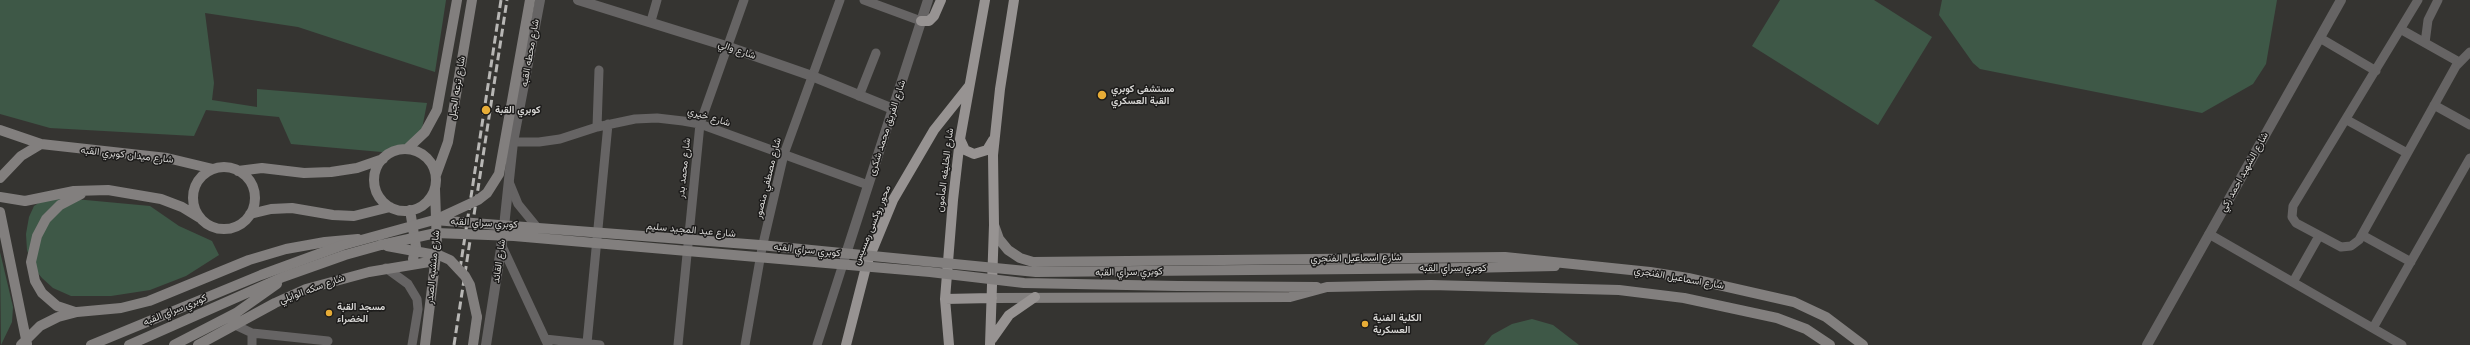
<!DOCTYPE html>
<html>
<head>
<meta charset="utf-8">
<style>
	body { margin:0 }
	canvas { display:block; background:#353431 }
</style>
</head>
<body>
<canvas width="2470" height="345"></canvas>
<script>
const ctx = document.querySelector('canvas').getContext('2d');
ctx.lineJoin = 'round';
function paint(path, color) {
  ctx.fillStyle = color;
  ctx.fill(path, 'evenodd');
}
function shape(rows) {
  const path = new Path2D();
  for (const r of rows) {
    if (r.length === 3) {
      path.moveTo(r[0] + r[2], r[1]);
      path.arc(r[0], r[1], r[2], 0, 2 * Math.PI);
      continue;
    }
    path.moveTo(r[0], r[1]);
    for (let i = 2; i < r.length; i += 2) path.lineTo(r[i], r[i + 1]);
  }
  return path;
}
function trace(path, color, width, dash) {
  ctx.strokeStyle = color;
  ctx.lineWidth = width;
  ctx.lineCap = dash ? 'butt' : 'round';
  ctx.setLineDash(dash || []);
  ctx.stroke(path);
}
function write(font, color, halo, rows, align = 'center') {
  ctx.font = font + ' Quicksand,Vazirmatn,sans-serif';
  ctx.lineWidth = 3;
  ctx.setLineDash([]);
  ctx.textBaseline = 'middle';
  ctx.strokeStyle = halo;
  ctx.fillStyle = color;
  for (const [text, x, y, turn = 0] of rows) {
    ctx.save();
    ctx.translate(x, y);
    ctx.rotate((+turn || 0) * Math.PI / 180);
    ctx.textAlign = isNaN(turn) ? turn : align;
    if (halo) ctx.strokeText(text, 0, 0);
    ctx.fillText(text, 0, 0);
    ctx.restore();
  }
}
paint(shape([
	[0,0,446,0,435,72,298,27,205,13,214,83,212,100,257,107,257,89,427,103,420,139,393,153,291,144,279,117,206,110,194,136,50,128,0,114],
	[1780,0,1874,0,1932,37,1878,125,1752,46],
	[1942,0,2277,0,2266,64,2253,84,2202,113,1980,69,1973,63,1939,15],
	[53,197,150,206,179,226,212,241,219,255,186,276,150,290,111,296,71,296,53,288,42,278,32,266,27,250,26,234,29,217,34,206,43,200],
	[0,252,13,307,12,322,1,345],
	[1532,319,1553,325,1579,345,1484,345,1492,335,1512,324]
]), '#3e5847');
trace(shape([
	[864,0,921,21],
	[2418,0,2293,206,2292,217,2296,223,2341,247,2351,246,2359,240,2456,66,2470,52],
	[651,21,657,0],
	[2402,30,2459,62],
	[2320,38,2376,71],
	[2425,43,2428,20,2438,0],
	[859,96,876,53],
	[2434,105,2470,125],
	[2347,120,2407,153],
	[597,127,599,70],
	[513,142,539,142,560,139,597,127,635,119,657,118,683,121,700,124,868,185],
	[509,182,518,204,536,226],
	[2209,234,2402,345],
	[2362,235,2411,262],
	[501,244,548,345],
	[386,268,408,284,417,299,418,309,412,345],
	[2293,282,2319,236],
	[235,325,252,333,328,341],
	[2373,328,2470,158],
	[252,333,252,345],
	[545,339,600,345],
	[587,343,608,124],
	[678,345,700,124,744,0],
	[745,345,762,248,784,154,840,0],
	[817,345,845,258]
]), '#666464', 9);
trace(shape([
	[578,0,726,46,812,76,893,109],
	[845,257,928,0],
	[486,345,503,236,513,142,540,0],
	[2147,345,2341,0]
]), '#666464', 10);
trace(shape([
	[0,130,41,144,167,158,213,169],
	[407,149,425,132,437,110,457,0],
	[405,180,31],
	[224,198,31],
	[238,171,262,168,304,173,331,172,357,168,383,159],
	[436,175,448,142,472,0],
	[0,178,21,156,41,144],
	[0,197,25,201,74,191,108,190,161,199,182,207,200,218],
	[410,210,416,247,413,259],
	[0,212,27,344],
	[250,214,271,209,292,208,333,215,354,216,390,207],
	[994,225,999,239,1008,250,1020,258,1033,262,1505,257,1650,272,1688,278,1794,302,1826,317,1863,345],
	[1466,268,1555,266],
	[1178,286,1317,287],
	[992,298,1290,297,1327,287,1431,285,1619,290,1684,298,1777,318,1806,329,1830,345],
	[75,312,57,306,42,293,35,281,31,262,37,236,46,219,60,205,81,194],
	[21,345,40,326,58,317,77,312,121,308,149,301,249,260,286,249,325,242,358,239],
	[129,345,283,277,345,255,381,245],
	[174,345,236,313,277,284],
	[198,345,275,303,306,289,369,272,435,261],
	[425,345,437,247,435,189],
	[473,345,477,317]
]), '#827f7e', 10);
trace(shape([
	[921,21,929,21,934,16,941,0],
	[960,139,965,150,974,154,987,150,993,140],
	[945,299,992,298],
	[992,339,1009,315,1035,297],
	[846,345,867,263,893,200,934,130,969,86],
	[949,345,945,299,953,200,960,139,985,0],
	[990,345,994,225,993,155,1000,89,1014,0]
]), '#979392', 10);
trace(shape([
	[460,269,501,0],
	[454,345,507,0]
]), '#b8b7b5', 3, [8, 4]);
trace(shape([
	[437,219,478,200,487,193,499,174,530,0],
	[381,245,436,233,514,236,930,272,1024,283,1178,286],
	[387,246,441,256,450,260,465,276,470,285,477,317],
	[91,345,261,275,343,245,434,220,760,245,1036,272,1466,268]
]), '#827f7e', 10);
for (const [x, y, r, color] of [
	[1102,95,5,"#e7ac36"],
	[486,110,5,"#e7ac36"],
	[329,313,4,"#e7ac36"],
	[1365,324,4,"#e7ac36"]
]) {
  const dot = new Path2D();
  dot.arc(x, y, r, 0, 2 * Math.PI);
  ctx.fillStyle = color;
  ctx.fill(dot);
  trace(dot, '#1c1b1a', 1.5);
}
write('10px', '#d7d6d4', '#1c1b1a', [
	["شارع والي",737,50,19],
	["شارع محطه القبه",530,53,-80],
	["شارع ترعه الجبل",457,88,-81],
	["شارع خيري",709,117,17],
	["شارع الفريق محمد شكرى",887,128,-72],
	["شارع ميدان كوبري القبه",127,155,6],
	["شارع محمد بدر",684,168,-84],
	["شارع الخليفه المأمون",945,170,-83],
	["شارع الشهيد احمد زكي",2244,172,-61],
	["شارع مصطفي منصور",768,178,-76],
	["كوبري سراي القبه",484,223,3],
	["محور روكسى رمسيس",872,225,-68],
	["شارع عبد المجيد سليم",691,230,5],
	["كوبري سراي القبه",807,250,6],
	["شارع اسماعيل الفنجري",1356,258,-1],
	["شارع القائد",499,261,-82],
	["شارع منشيه الصدر",433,267,-85],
	["كوبري سراي القبه",1453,268],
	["كوبري سراي القبه",1129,272,-1],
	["شارع اسماعيل الفنجري",1679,278,10],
	["شارع سكه الوايلي",312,289,-20],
	["كوبري سراي القبه",175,310,-22]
]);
write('bold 10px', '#d7d6d4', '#1c1b1a', [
	["مستشفى كوبري",1111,89],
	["القبة العسكري",1111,101],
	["كوبري القبة",495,110],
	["مسجد القبة",337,307],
	["الخضراء",337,319],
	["الكلية الفنية",1373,318],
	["العسكرية",1373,330]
], 'left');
</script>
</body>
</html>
